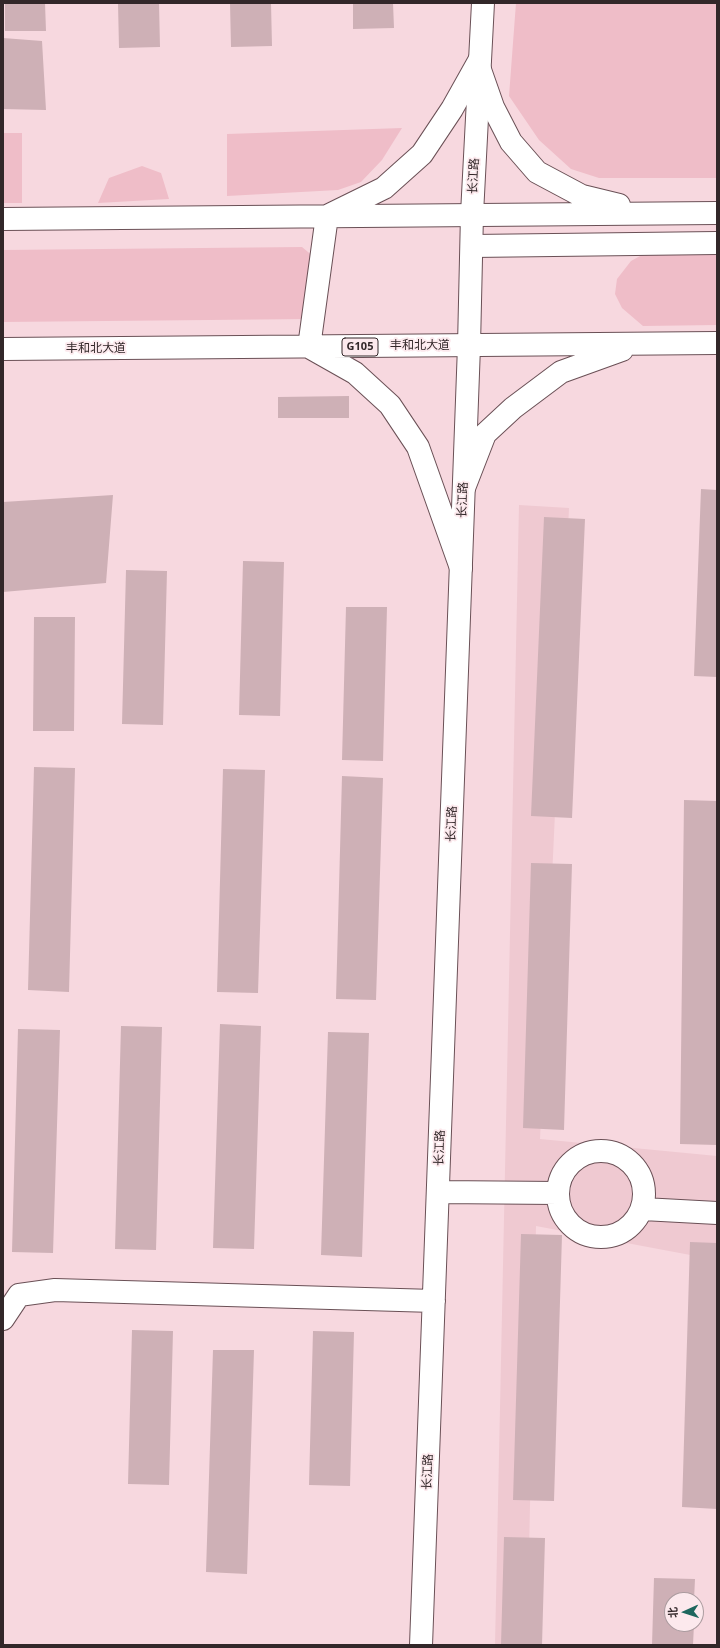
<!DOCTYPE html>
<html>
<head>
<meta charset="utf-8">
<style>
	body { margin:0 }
	#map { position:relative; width:720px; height:1648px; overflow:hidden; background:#f7d8df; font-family:"Open Sans","Noto Sans SC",sans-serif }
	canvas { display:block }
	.frame { position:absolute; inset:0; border:4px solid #322729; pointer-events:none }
	.north { position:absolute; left:664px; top:1592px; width:40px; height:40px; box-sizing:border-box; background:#fce9ed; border:1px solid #ab9b9f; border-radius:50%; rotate:267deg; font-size:11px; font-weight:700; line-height:16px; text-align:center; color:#322729 }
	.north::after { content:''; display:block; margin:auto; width:14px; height:18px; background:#1e675e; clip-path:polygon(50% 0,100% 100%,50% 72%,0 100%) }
</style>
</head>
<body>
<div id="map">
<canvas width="720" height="1648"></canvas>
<div class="frame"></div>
<div class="north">北</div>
</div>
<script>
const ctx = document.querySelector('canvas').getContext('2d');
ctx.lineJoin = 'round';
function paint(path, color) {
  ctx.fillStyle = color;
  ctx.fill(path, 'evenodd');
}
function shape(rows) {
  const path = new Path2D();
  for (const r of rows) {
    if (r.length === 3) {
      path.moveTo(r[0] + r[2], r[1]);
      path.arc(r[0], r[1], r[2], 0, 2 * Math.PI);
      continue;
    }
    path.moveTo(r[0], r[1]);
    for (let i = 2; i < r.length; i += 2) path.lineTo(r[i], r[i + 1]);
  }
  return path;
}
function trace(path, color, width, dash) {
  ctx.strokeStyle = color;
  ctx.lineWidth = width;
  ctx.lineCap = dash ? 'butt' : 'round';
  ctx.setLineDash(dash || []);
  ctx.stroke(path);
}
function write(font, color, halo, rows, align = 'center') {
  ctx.font = font + ' "Open Sans","Noto Sans SC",sans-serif';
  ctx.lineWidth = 3.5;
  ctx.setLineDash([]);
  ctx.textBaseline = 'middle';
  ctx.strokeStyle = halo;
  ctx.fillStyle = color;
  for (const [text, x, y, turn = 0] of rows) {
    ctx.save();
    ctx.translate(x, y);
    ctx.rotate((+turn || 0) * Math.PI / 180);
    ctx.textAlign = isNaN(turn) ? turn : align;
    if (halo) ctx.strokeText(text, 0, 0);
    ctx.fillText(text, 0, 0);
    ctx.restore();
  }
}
paint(shape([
	[519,505,569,508,540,1139,717,1156,717,1260,536,1226,527,1645,495,1645]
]), '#efc9d1');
paint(shape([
	[516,3,717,3,717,178,599,178,571,169,539,140,509,96],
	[402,128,382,160,361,182,338,190,227,196,227,134],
	[3,133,22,133,22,203,3,203],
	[142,166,161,173,169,199,98,203,109,178],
	[302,247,314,257,311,319,3,322,3,250],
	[651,250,717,253,717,325,643,326,622,308,615,294,617,279,631,261]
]), '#efbdc8');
paint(shape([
	[5,3,45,3,46,31,5,31],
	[118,3,159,3,160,47,119,48],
	[230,3,271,3,272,46,231,47],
	[353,3,393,3,394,28,353,29],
	[3,38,42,41,46,110,3,109],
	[349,396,349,418,278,418,278,397],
	[701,489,717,490,717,677,694,676],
	[113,495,106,583,3,592,3,502],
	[544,517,585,519,572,818,531,816],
	[243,561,284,562,280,716,239,715],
	[126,570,167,571,163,725,122,724],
	[346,607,387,607,383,761,342,760],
	[34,617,75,617,74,731,33,731],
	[34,767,75,768,69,992,28,990],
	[223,769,265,770,258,993,217,992],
	[342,776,383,778,376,1000,336,999],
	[684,800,717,801,717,1145,680,1144],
	[531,863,572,864,564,1130,523,1128],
	[220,1024,261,1026,254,1249,213,1248],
	[121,1026,162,1027,156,1250,115,1249],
	[18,1029,60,1030,53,1253,12,1252],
	[328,1032,369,1033,362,1257,321,1255],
	[521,1234,562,1235,554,1501,513,1500],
	[690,1242,717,1243,717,1509,682,1507],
	[132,1330,173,1331,169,1485,128,1484],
	[313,1331,354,1332,350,1486,309,1485],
	[213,1350,254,1350,247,1574,206,1572],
	[504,1537,545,1538,542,1645,501,1645],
	[654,1578,695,1579,694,1600,672,1600,672,1624,694,1624,693,1645,652,1645]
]), '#ceb0b6');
const minor = shape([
	[601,1194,43],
	[438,1192,558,1193],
	[643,1209,717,1213],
	[3,1319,19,1295,55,1290,434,1301],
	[421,1645,469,346,472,214,483,3]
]);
const highway = shape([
	[479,67,493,107,511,142,537,172,582,196,619,205],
	[3,219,717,213],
	[472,246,717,243],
	[3,349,717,343],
	[464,488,485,434,513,408,561,372,622,350],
	[461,568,418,447,390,405,355,373,309,347,327,216,384,188,422,154,452,109,480,59]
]);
trace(minor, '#6a5056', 24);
trace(highway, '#6a5056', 24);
trace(minor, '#fff', 22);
trace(highway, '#fff', 22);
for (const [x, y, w] of [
	[360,347,36]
]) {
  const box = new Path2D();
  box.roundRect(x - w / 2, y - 9, w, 18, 3);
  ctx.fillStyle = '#fce9ed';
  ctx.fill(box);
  trace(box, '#322729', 1);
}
write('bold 11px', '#322729', null, [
	["G105",360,347]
]);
write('12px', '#322729', '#fce9ed', [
	["长江路",474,176,-87],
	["丰和北大道",420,346],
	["丰和北大道",96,349],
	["长江路",463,500,-88],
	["长江路",452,824,-88],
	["长江路",440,1148,-88],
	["长江路",428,1472,-88]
]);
</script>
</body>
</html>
